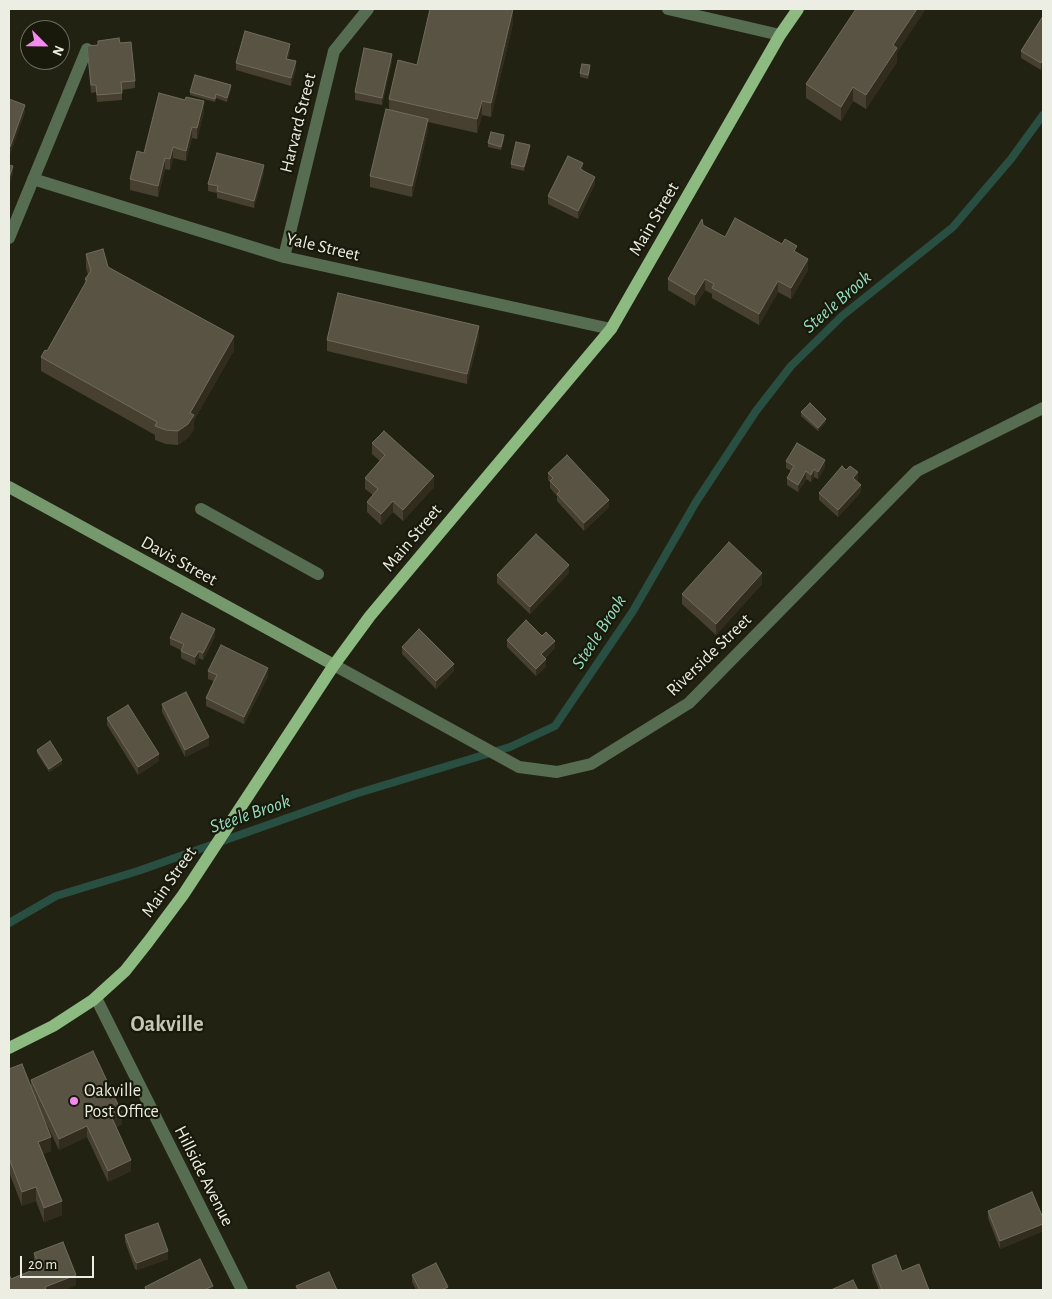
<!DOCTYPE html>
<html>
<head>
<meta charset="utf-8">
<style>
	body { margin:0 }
	#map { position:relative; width:1052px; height:1299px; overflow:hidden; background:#222213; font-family:"Alegreya Sans",sans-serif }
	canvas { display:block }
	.frame { position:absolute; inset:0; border:10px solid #ecede3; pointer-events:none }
	.north { position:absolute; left:20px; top:20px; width:50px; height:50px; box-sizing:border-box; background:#18190a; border:1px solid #6d6e61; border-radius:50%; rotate:113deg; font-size:14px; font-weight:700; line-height:20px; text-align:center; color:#ecede3 }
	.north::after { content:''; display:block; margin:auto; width:18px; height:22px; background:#f489f0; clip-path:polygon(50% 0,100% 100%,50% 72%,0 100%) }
	.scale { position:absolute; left:20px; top:1256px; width:74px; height:22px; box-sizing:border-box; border:2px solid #ecede3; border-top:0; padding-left:6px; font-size:15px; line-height:18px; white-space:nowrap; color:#ecede3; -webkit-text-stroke:4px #18190a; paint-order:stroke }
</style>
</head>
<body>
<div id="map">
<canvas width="1052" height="1299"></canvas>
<div class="frame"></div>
<div class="north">N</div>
<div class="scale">20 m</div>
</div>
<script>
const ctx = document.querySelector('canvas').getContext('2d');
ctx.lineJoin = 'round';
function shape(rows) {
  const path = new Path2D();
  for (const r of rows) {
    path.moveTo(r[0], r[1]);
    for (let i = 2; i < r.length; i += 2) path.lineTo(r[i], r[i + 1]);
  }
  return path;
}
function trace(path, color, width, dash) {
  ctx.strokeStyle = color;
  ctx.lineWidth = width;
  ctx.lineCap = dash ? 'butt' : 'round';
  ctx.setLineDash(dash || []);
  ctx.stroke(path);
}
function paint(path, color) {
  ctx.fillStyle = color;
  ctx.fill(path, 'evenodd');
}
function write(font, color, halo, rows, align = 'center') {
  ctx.font = font + ' "Alegreya Sans",sans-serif';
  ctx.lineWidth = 4.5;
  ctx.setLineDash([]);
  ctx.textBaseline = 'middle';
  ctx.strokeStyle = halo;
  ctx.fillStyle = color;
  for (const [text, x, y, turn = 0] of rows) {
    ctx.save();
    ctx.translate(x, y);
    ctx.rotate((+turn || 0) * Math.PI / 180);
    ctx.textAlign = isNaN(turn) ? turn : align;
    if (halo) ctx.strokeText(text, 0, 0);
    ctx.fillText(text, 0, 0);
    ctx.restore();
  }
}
trace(shape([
	[9,923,56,896,138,871,355,794,510,747,555,726,633,611,696,502,756,411,791,366,842,316,953,227,1011,159,1043,115]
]), '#284f41', 8);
trace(shape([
	[201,509,318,574]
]), '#576d52', 12);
trace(shape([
	[668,9,780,35],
	[33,179,284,257,611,329],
	[9,238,87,49],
	[284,257,334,51,368,9],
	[334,665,519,767,557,772,591,764,689,703,917,471,1043,408],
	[96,998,242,1290]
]), '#576d52', 12);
trace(shape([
	[9,487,334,665]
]), '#75996c', 12);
trace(shape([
	[9,1048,53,1026,93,1000,125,971,148,942,183,895,334,665,370,616,611,329,780,35,798,9]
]), '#8cba81', 12);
paint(shape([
	[1043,16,1041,70,1021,58,1021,51],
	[513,23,491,117,482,115,477,133,428,122,428,130,412,197,370,187,370,176,389,110,389,99,417,65],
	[120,43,135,81,135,88,122,90,122,100,97,102,96,92,91,93,87,46],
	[290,51,288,59,296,69,291,86,236,70,236,63],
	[897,53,897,62,866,109,853,101,841,121,806,98,806,84],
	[392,61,382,105,355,100,355,92],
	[590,69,588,79,580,77,580,73],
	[231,89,227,102,216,98,215,102,190,95,190,92],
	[9,99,25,112,10,154,9,154],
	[204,112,197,139,192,138,186,161,173,158,170,170,165,169,158,197,130,190,130,179,144,153],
	[504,139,501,150,488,147,488,143],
	[530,149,524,171,511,168,511,164],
	[583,171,595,184,578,219,548,204,548,196],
	[264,172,254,208,217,198,217,193,208,191,208,184],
	[703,225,725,237,782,244,797,253,808,270,791,299,778,292,759,325,712,298,712,294,705,290,695,306,668,290,668,279],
	[86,254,108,267,234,350,194,420,194,429,188,438,178,445,166,444,155,440,155,435,41,371,41,357,47,351,85,284,85,279,88,275,86,268],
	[479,337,467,384,327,351,327,340],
	[801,412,826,422,818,431,801,416],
	[372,443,434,487,403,521,393,512,381,525,367,512,367,502,373,495,365,489,365,478,380,461,372,454],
	[786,461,825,467,818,479,814,477,811,482,806,479,798,492,787,485,787,478,791,471,786,468],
	[548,473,609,507,584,531,557,501,557,496,550,488,550,482,548,480],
	[858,480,857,481,861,492,838,517,819,500,819,493],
	[569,573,530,614,497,583,497,575],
	[762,584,716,635,682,604,682,594],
	[215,636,203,660,199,658,195,665,181,658,181,650,170,645,170,638],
	[507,640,555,648,545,658,546,666,536,676,507,647],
	[402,647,454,671,436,689,402,654],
	[208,671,268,676,244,724,206,706,206,698,214,681,208,679],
	[162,704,209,745,185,757,162,712],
	[107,718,159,761,138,775,107,725],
	[37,750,62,764,49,772,37,753],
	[9,1069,31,1088,31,1080,122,1124,116,1127,131,1171,108,1182,87,1137,59,1150,39,1108,51,1151,43,1154,62,1215,44,1222,36,1201,22,1206,9,1172],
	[988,1211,1043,1218,1043,1231,1000,1249,988,1218],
	[125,1235,168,1259,137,1270,135,1269,125,1242],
	[34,1253,76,1285,64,1290,9,1290,11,1279,36,1268,34,1264],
	[872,1265,902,1271,929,1290,879,1290,872,1272],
	[412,1275,448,1290,416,1290,412,1282]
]), '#474031');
paint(shape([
	[513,9,513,23,491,117,491,103],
	[917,9,926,9,897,53,897,62,866,109,866,95,893,45],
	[290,44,290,51,286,66,286,59],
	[392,54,392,61,382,105,382,98],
	[1043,59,1043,66,1041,70,1041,63],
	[296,61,296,69,291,86,291,78],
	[231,85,231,89,227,102,227,98],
	[853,87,853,101,841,121,841,107],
	[204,101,204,112,197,139,197,128],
	[482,101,482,115,477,133,477,119],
	[25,105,25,112,10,154,10,147],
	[428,119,428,130,412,197,412,186],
	[192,127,192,138,186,161,186,151],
	[530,145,530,149,524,171,524,167],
	[173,147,173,158,170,170,170,159],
	[165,158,165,169,158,197,158,186],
	[583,163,583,171,580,169],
	[264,165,264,172,254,208,254,201],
	[13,166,13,174,9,186,9,178],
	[595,177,595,184,578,219,578,211],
	[808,259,808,270,791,299,791,288],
	[705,279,705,290,695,306,695,295],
	[778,281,778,292,759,325,759,314],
	[479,326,479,337,467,384,467,374],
	[234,336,234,350,194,420,194,429,188,438,178,445,178,431,190,413],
	[826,419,826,422,818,431,818,428],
	[825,460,825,467,818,479,818,472],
	[814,469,814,477,811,482,811,475],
	[806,471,806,479,798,492,798,485],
	[858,472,858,480,853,485,853,478],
	[434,476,434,487,403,521,403,510],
	[861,485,861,492,838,517,838,510],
	[609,500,609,507,584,531,584,523],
	[393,501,393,512,381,525,381,514],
	[569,565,569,573,530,614,530,607],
	[762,573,762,584,716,635,716,624],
	[215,629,215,636,203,660,203,653],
	[555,641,555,648,541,661,541,654],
	[199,651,199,658,195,665,195,657],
	[546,659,546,666,536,676,536,669],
	[454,664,454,671,436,689,436,681],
	[268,668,268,676,244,724,244,717],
	[209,737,209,745,185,757,185,750],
	[159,754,159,761,138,775,138,767],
	[62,760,62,764,49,772,49,769],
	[122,1113,122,1124,112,1129,112,1118],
	[87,1126,87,1137,59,1150,59,1139],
	[51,1137,51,1151,38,1156,38,1142],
	[131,1160,131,1171,108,1182,108,1171],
	[36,1187,36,1201,22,1206,22,1192],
	[62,1201,62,1215,44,1222,44,1208],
	[1043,1224,1043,1231,1000,1249,1000,1241],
	[168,1251,168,1259,137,1270,137,1263],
	[76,1275,76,1285,64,1290,45,1290,45,1287],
	[213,1286,213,1290,204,1290],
	[448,1287,448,1290,441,1290]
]), '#312c1d');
const building = shape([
	[430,9,513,9,491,103,482,101,477,119,389,99,398,60,417,65,430,9],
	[856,9,917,9,893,45,897,48,866,95,853,87,841,107,806,84,856,9],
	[1043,16,1043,59,1041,63,1021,51,1043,16],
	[245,31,290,44,286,59,296,61,291,78,236,63,245,31],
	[119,38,120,43,131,42,135,81,121,82,122,93,97,95,96,85,91,85,87,46,98,45,98,41,119,38],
	[364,48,392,54,382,98,355,92,364,48],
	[582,64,590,65,588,75,580,73,582,64],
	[195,75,231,85,227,98,216,94,215,99,190,92,195,75],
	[159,93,185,100,186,97,204,101,197,128,192,127,186,151,173,147,170,159,165,158,158,186,130,179,137,151,144,153,159,93],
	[9,99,25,105,10,147,9,146,9,99],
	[386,109,428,119,412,186,370,176,386,109],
	[491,132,504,135,501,147,488,143,491,132],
	[516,142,530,145,524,167,511,164,516,142],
	[217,153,264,165,254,201,217,191,218,186,208,184,217,153],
	[568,156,583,163,580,169,595,177,578,211,548,196,568,156],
	[9,165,13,166,9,178,9,165],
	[735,218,782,244,785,239,797,246,794,251,808,259,791,288,778,281,759,314,712,288,714,284,705,279,695,295,668,279,702,219,703,225,725,237,735,218],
	[103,249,108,267,234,336,190,413,194,415,188,424,178,431,166,430,155,426,157,422,41,357,45,350,47,351,87,280,85,279,91,271,86,254,103,249],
	[338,293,479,326,467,374,327,340,338,293],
	[810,403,826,419,818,428,801,412,810,403],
	[384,431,434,476,403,510,393,501,381,514,367,502,378,489,365,478,385,455,372,443,384,431],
	[797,443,825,460,818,472,814,469,811,475,806,471,798,485,787,478,794,466,786,461,797,443],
	[567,455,609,500,584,523,557,494,560,491,550,481,553,478,548,473,567,455],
	[842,466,846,470,850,466,858,472,853,478,861,485,838,510,819,493,842,466],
	[536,534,569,565,530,607,497,575,536,534],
	[729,542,762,573,716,624,682,594,729,542],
	[182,613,215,629,203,653,199,651,195,657,181,651,184,644,170,638,182,613],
	[526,620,542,636,546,632,555,641,541,654,546,659,536,669,507,640,526,620],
	[419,629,454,664,436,681,402,647,419,629],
	[221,645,268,668,244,717,206,698,217,675,208,671,221,645],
	[186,692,209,737,185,750,162,704,186,692],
	[128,705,159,754,138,767,107,718,128,705],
	[50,741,62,760,49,769,37,750,50,741],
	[93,1051,122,1113,112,1118,131,1160,108,1171,87,1126,59,1139,31,1080,93,1051],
	[22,1064,51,1137,38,1142,62,1201,44,1208,36,1187,22,1192,9,1158,9,1069,22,1064],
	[1032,1192,1043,1218,1043,1224,1000,1241,988,1211,1032,1192],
	[158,1223,168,1251,137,1263,135,1261,125,1235,158,1223],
	[63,1242,76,1275,45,1287,46,1290,9,1290,9,1274,11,1279,40,1267,34,1253,63,1242],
	[896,1255,902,1271,919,1264,929,1290,882,1290,872,1265,896,1255],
	[200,1259,213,1286,204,1290,146,1290,145,1287,200,1259],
	[436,1263,448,1287,441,1290,420,1290,412,1275,436,1263],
	[329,1272,337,1290,298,1290,296,1286,329,1272],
	[853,1280,858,1290,831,1290,853,1280]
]);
paint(building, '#595344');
trace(building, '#706b5d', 1);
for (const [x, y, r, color] of [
	[74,1101,5,"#f489f0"]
]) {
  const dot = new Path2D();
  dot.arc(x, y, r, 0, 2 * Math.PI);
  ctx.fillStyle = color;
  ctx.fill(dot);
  trace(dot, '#18190a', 2);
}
write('18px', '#ecede3', '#18190a', [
	["Harvard Street",298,123,-76],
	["Main Street",654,219,-60],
	["Yale Street",323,247,13],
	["Main Street",412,538,-50],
	["Davis Street",179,561,29],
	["Riverside Street",709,655,-44],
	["Main Street",169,882,-55],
	["Hillside Avenue",204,1176,63]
]);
write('18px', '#ecede3', '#18190a', [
	["Oakville",84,1091],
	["Post Office",84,1112]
], 'left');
write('italic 19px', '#95ddc1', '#18190a', [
	["Steele Brook",837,302,-41],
	["Steele Brook",599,632,-57],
	["Steele Brook",250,814,-19]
]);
write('bold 22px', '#c6c7b3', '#18190a', [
	["Oakville",167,1024]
]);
</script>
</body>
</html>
